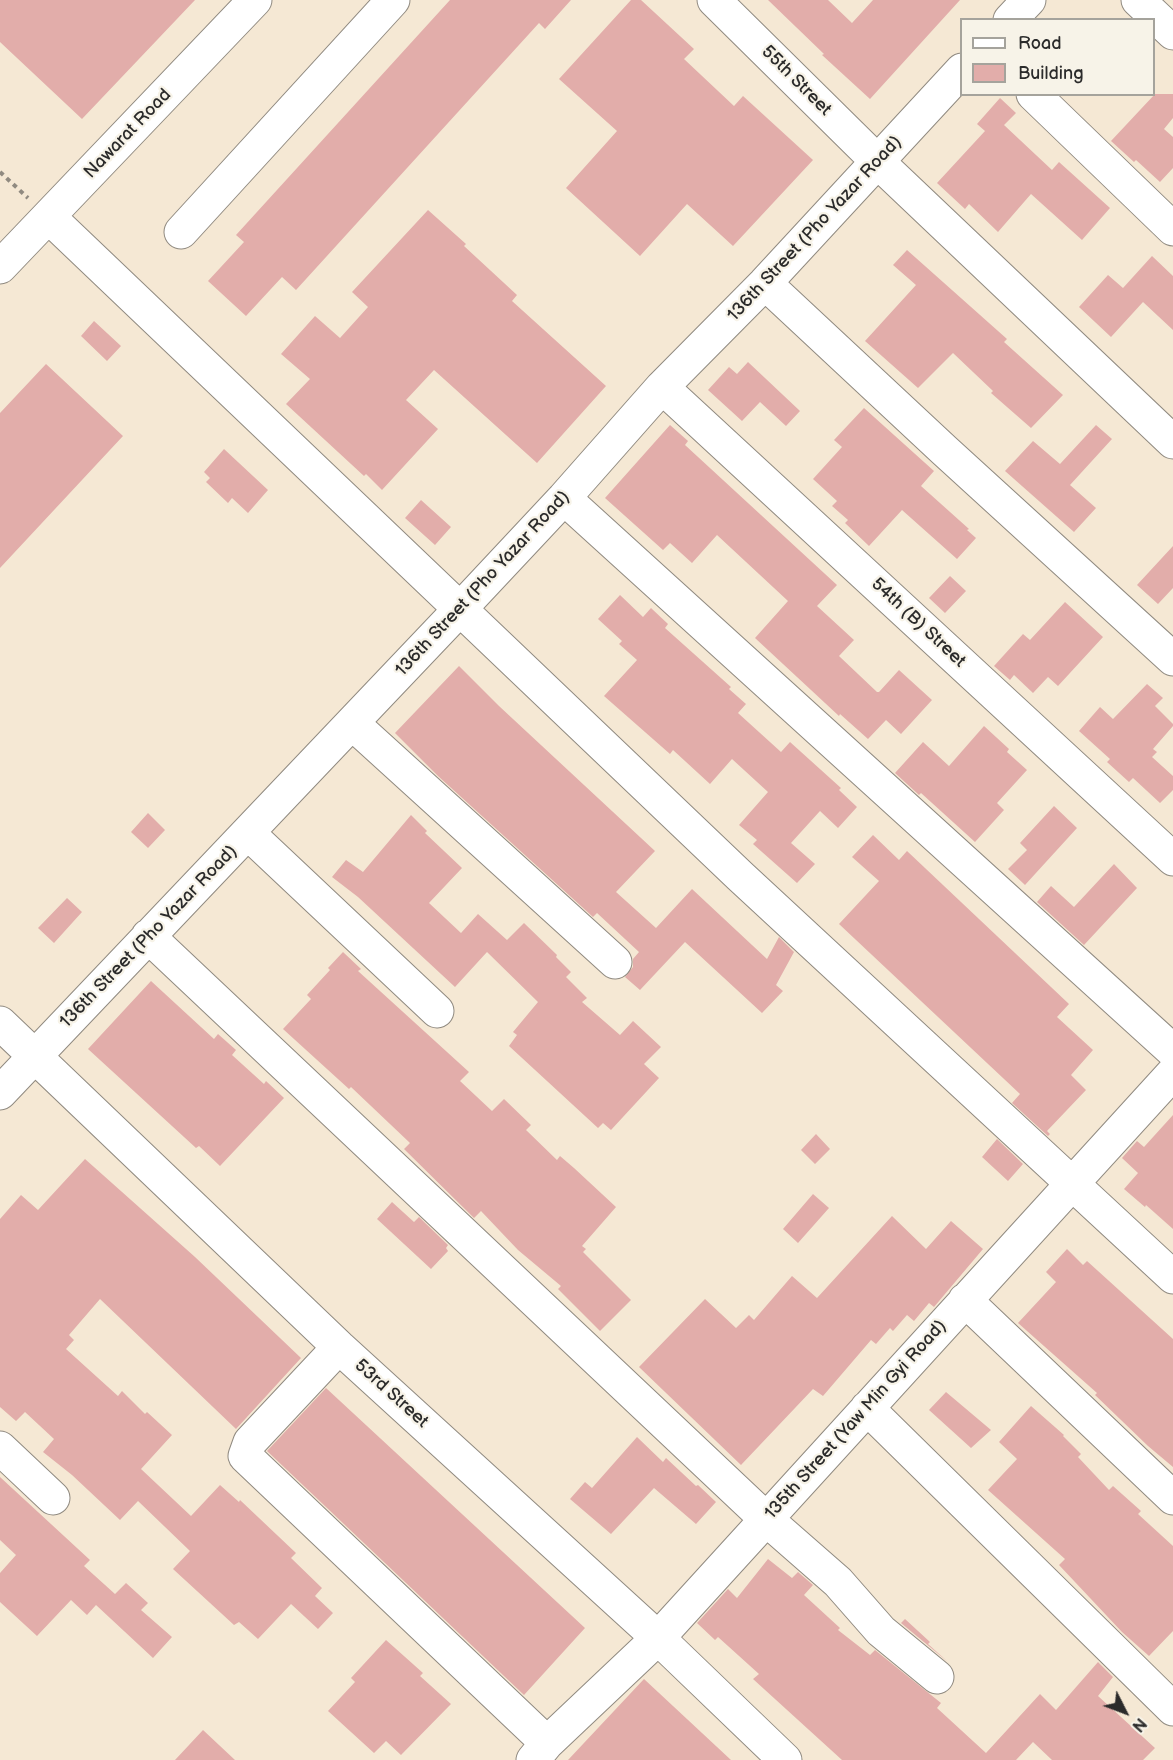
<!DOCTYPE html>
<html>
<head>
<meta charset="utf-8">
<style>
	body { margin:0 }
	#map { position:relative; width:1173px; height:1760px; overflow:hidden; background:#f5e8d4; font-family:"Balsamiq Sans",sans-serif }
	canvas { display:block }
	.legend { position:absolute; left:960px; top:18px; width:195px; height:78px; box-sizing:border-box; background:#f7f3e8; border:2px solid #a5a39c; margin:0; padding:8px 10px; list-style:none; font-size:18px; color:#2b2b2b }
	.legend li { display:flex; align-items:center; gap:12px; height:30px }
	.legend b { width:30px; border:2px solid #a5a39c }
	.north { position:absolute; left:1095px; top:1682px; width:60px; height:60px; -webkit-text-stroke:4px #f7f3e8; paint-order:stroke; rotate:132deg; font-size:16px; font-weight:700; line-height:24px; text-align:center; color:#2b2b2b }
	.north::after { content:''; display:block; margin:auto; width:21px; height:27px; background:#2b2b2b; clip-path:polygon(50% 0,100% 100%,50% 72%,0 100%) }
</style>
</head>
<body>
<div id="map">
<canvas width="1173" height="1760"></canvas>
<ul class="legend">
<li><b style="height:8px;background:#fff"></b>Road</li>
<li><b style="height:16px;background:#e2adaa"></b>Building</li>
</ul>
<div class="north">N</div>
</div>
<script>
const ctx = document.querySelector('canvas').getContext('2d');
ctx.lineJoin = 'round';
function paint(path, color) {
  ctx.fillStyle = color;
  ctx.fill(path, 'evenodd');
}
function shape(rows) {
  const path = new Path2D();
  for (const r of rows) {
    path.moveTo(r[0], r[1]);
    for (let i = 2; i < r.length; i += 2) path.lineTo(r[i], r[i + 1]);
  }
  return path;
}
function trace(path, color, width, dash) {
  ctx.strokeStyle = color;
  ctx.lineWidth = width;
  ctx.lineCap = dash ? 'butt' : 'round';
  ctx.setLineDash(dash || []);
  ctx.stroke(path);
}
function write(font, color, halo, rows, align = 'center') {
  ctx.font = font + ' "Balsamiq Sans",sans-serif';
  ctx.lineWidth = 4.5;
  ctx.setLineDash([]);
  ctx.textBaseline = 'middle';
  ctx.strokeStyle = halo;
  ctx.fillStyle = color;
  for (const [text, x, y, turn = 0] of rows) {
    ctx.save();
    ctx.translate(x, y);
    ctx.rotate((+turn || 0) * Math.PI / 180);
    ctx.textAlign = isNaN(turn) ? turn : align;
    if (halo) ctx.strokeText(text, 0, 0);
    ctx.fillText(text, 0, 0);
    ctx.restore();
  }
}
paint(shape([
	[0,0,195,0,82,119,0,42],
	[450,0,571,0,545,29,539,23,296,290,282,277,246,316,208,281,244,242,236,235],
	[631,0,641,0,694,49,684,59,734,106,743,96,813,160,733,246,687,204,640,256,566,188,617,131,559,79],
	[768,0,828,0,852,23,873,0,960,0,870,99,822,55,824,54],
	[1155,94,1173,94,1173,118,1164,129,1173,137,1173,168,1160,182,1136,160,1134,162,1111,141],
	[1000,98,1016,113,1004,125,1052,170,1059,162,1110,208,1082,240,1031,194,998,232,969,204,965,209,937,183,985,131,977,124],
	[428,210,466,244,464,246,517,295,512,301,606,386,537,463,434,370,406,400,438,429,382,490,366,474,364,476,286,404,310,379,281,354,315,316,340,338,368,307,352,292],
	[907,250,1007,339,1004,342,1063,395,1031,428,991,393,993,391,953,353,918,388,865,341,916,285,893,265],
	[1152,256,1173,276,1173,330,1143,302,1111,337,1079,307,1108,275,1123,288],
	[94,321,121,346,107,361,81,336],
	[748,362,800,411,786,426,760,402,742,421,708,390,729,367,737,374],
	[46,364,123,436,0,568,0,413],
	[864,408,934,471,921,486,969,529,967,530,976,538,957,559,902,510,869,546,845,523,848,520,832,506,837,501,813,479,842,447,834,440],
	[670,425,688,441,685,445,837,585,817,606,854,640,839,656,877,692,879,692,899,670,932,700,901,734,886,720,868,739,840,714,839,716,755,638,788,601,717,535,692,563,670,543,663,550,605,498],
	[1096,425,1112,439,1070,485,1096,508,1074,532,1005,471,1033,441,1060,464],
	[224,449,268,490,248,513,232,498,228,503,206,482,210,478,204,472],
	[421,500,451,527,435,545,405,518],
	[1173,546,1173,588,1158,604,1137,585],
	[950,576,966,591,945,613,929,598],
	[620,595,643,617,651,608,668,624,665,628,731,687,729,689,746,704,738,713,781,752,790,742,841,788,839,790,857,807,838,828,820,811,791,843,815,864,797,883,753,844,757,840,739,825,768,792,732,759,710,784,673,750,670,754,604,696,637,660,619,644,622,641,598,619],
	[1065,602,1103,637,1058,686,1048,677,1033,693,1014,675,1010,680,994,666,1023,634,1030,640],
	[459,666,499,706,655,851,616,892,656,928,692,889,767,959,779,937,794,952,776,985,783,991,762,1013,685,942,640,990,625,977,633,967,633,959,639,952,597,913,593,917,438,776,395,733],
	[1147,684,1163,698,1155,706,1173,724,1173,726,1153,749,1157,752,1152,757,1173,776,1173,790,1160,803,1133,778,1129,782,1107,762,1110,759,1079,731,1100,707,1113,719],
	[984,726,1009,749,1007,752,1027,770,997,803,1004,810,975,842,921,793,919,795,895,773,923,742,949,766],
	[1054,806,1077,828,1025,885,1008,869,1027,850,1020,843],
	[148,813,165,830,148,848,131,832],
	[411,815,427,831,425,833,462,868,429,903,461,933,478,914,507,940,524,923,557,955,556,957,571,972,566,977,587,998,582,1002,620,1035,633,1021,661,1047,644,1064,659,1078,611,1130,603,1123,598,1128,509,1046,517,1035,513,1032,538,1002,487,952,455,987,358,897,332,877,346,860,363,872],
	[873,835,899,860,907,851,1069,1004,1057,1017,1093,1050,1071,1075,1086,1090,1047,1131,1050,1134,1048,1136,1012,1103,1020,1094,839,924,879,881,852,857],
	[1114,864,1137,888,1084,945,1037,902,1051,886,1074,907],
	[67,898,82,912,54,943,38,928],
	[343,952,361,969,358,971,469,1072,460,1081,492,1111,504,1099,531,1125,526,1130,557,1160,560,1156,574,1168,616,1207,582,1246,586,1249,583,1252,631,1300,600,1331,558,1289,561,1286,518,1250,481,1211,474,1218,404,1149,410,1143,351,1087,349,1089,283,1029,311,999,307,995,330,970,328,968],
	[151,981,214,1039,218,1034,236,1050,232,1055,264,1084,266,1081,284,1098,220,1166,199,1146,196,1148,88,1049],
	[1173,1115,1173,1229,1146,1205,1145,1207,1124,1189,1138,1173,1122,1158,1137,1141,1144,1147],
	[816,1134,830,1149,815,1164,801,1150],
	[997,1139,1023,1164,1008,1181,982,1157],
	[85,1159,195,1257,301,1358,236,1429,100,1299,69,1335,74,1340,66,1349,118,1396,122,1391,145,1414,147,1412,172,1435,141,1469,191,1516,220,1485,239,1502,240,1500,296,1553,291,1558,322,1588,315,1596,333,1613,318,1629,291,1604,258,1639,239,1622,234,1625,173,1569,190,1551,138,1501,120,1520,72,1475,43,1452,54,1439,25,1412,16,1421,0,1407,0,1219,21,1195,38,1210],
	[813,1194,829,1208,798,1243,783,1229],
	[392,1202,414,1222,419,1217,448,1245,446,1248,448,1251,431,1269,377,1219],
	[892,1216,926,1249,951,1221,983,1249,934,1307,929,1303,914,1321,907,1315,893,1331,890,1328,876,1344,871,1340,823,1396,813,1389,741,1465,639,1367,705,1299,736,1328,749,1315,754,1320,792,1276,817,1298],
	[1067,1249,1083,1265,1087,1261,1173,1339,1173,1467,1148,1446,1095,1395,1097,1393,1018,1323,1056,1282,1046,1272],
	[326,1388,585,1628,524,1695,267,1451],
	[946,1392,991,1430,971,1448,929,1410],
	[1031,1406,1064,1435,1063,1436,1081,1454,1078,1457,1109,1490,1113,1486,1141,1511,1138,1514,1173,1546,1173,1631,1149,1656,1122,1632,1059,1565,1065,1559,988,1490,1017,1459,999,1442],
	[637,1437,663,1462,666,1458,696,1486,698,1485,716,1502,696,1524,654,1488,611,1534,570,1499,585,1482,592,1488],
	[0,1477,90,1560,84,1566,115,1594,126,1583,148,1603,141,1610,172,1637,153,1658,96,1605,87,1615,71,1600,37,1636,0,1602,0,1573,16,1555,0,1540],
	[768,1559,792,1578,798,1572,813,1585,804,1595,840,1628,838,1630,870,1655,875,1650,941,1703,937,1708,986,1753,1040,1694,1056,1710,1098,1662,1113,1677,1098,1696,1155,1748,1143,1760,1052,1760,1033,1742,1016,1760,842,1760,753,1679,759,1674,718,1637,715,1640,697,1623,728,1589,737,1598],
	[905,1619,930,1642,928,1644,948,1662,901,1623],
	[386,1640,423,1673,420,1676,451,1704,401,1755,386,1741,374,1753,328,1711,355,1682,351,1678],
	[644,1679,731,1760,568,1760],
	[203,1730,235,1760,175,1760]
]), '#e2adaa');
const minor = shape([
	[714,0,878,162,1173,442],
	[1138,0,1173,33],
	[1010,20,1029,0],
	[1033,94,1173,229],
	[49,217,740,876,1173,1277],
	[181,232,393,0],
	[0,267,255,0],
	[765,283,944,450,1173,659],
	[662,387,1173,859],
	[564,498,1173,1051],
	[352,723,615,962],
	[248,833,437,1011],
	[148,936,766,1519,838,1582,881,1631,937,1677],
	[0,1023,339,1347,658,1638,785,1760],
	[0,1093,461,608,564,498,662,387,765,283,962,70],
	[965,1300,1173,1498],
	[339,1347,250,1442,245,1456,547,1743],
	[867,1408,1173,1709],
	[0,1448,53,1498],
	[533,1760,547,1743,658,1638,1173,1073]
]);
trace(minor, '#908a80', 35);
trace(shape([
	[0,172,28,198]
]), '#908a80', 4, [4.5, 4.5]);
trace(minor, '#fff', 33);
write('18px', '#2b2b2b', '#f7f3e8', [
	["55th Street",796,81,45],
	["Nawarat Road",128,134,-46],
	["136th Street (Pho Yazar Road)",815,229,-47],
	["136th Street (Pho Yazar Road)",483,584,-47],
	["54th (B) Street",918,623,43],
	["136th Street (Pho Yazar Road)",149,937,-46],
	["53rd Street",391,1394,42],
	["135th Street (Yaw Min Gyi Road)",856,1420,-48]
]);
</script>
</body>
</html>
